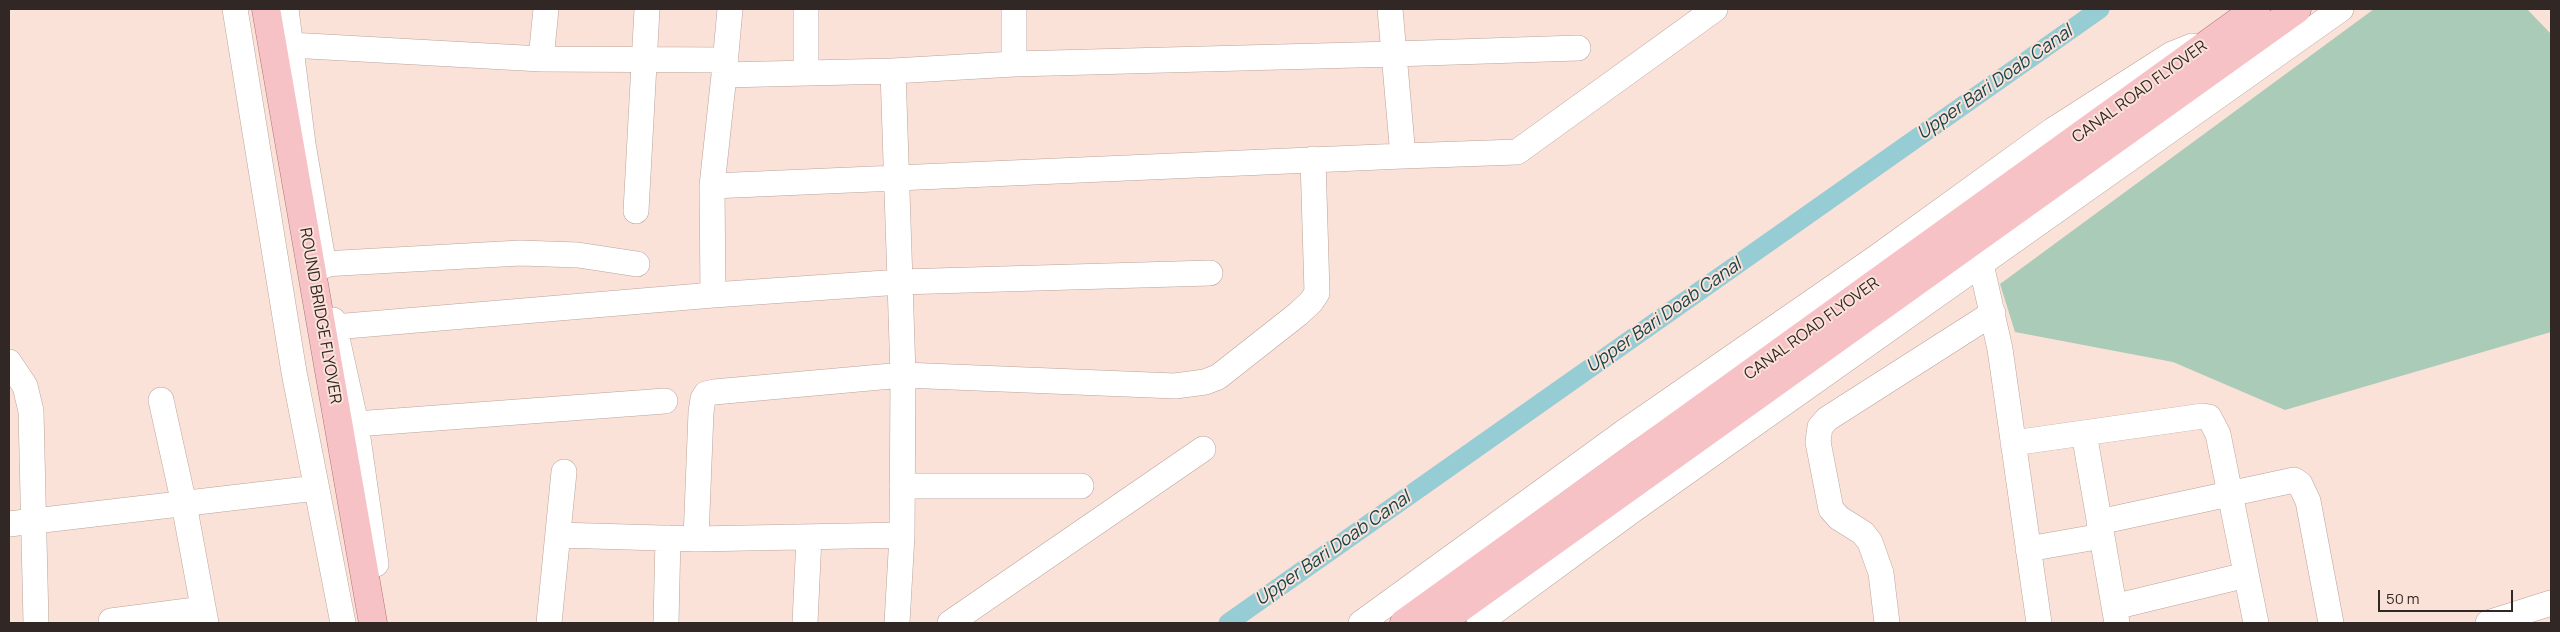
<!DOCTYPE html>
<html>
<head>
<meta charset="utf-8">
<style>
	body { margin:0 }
	#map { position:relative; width:2560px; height:632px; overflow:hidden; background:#fbe2d8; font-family:Manrope,sans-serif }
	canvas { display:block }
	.frame { position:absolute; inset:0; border:10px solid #312724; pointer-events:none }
	.scale { position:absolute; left:2378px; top:590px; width:135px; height:22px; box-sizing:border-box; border:2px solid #312724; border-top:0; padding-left:6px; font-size:15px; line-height:18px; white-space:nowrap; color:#312724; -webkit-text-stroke:4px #fbe2d8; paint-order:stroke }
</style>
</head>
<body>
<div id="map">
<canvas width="2560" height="632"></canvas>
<div class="frame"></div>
<div class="scale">50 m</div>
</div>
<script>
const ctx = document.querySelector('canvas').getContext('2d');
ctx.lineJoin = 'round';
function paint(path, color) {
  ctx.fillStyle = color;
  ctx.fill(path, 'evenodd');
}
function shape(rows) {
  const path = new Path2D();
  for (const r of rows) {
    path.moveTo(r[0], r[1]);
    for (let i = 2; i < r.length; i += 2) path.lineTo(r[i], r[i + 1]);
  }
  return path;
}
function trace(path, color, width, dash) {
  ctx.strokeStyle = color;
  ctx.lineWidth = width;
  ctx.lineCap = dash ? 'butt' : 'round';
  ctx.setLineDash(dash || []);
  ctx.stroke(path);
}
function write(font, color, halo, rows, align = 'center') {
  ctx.font = font + ' Manrope,sans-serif';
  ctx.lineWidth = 4;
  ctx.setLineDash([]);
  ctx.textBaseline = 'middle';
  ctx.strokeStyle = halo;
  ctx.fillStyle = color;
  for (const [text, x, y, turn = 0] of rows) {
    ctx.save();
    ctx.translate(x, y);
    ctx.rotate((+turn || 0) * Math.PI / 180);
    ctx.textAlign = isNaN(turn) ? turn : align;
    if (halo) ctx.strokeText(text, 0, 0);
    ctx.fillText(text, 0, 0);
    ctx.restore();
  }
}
paint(shape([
	[2374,9,2527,9,2551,34,2551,332,2285,410,2173,362,2015,332,2000,284]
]), '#aacbb8');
trace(shape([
	[1228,623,2100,9]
]), '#96ccd4', 19);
const minor = shape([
	[235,9,294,372,343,623],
	[286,9,303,144,324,266],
	[806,9,806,73],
	[1014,9,1014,64],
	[1390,9,1394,54,1578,48],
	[290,45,541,59,726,60],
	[541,59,546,9],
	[1403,156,1517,152,1715,9],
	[712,186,724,75],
	[636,211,647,9],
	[323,264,520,253,578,255,637,264],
	[1981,264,2000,349,2039,623],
	[713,295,712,186,1403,156,1394,54,1014,64,893,71],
	[333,320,356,424,376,564],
	[334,327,713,295,900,282,893,71,724,75,730,9],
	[9,362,25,386,31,411,36,623],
	[161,400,184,504,206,623],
	[356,424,665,401],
	[2084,433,2117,623],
	[2013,443,2203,416,2209,417,2218,434,2256,623],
	[902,486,1081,486],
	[2099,522,2294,480,2300,484,2308,501,2331,623],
	[9,524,316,488],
	[558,535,696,539,902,535,903,375,900,282,1210,273],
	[696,539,701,412,703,399,706,394,714,392,903,375,1175,386,1205,382,1218,377,1298,314,1311,302,1317,293,1313,159],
	[2028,549,2102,536],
	[2114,607,2246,575],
	[112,623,111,621,203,609],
	[549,623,564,472],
	[666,623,668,538],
	[805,623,809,537],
	[897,623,902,535],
	[950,623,1203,449],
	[1361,623,1624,432,1877,257,2053,130,2172,54,2192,46],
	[1479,623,1633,510,2341,9],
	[1887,623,1881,573,1870,542,1863,533,1839,518,1831,509,1818,442,1820,427,1827,419,1993,313],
	[2488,623,2551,603]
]);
const major = shape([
	[266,9,373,623],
	[1404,623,2256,9],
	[1439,623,2297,9]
]);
trace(minor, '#baa39a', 26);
trace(major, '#ad7175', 29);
trace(minor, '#fff', 25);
trace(major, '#f6c2c6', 28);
write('16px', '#312724', '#fbe2d8', [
	["CANAL ROAD FLYOVER",2140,92,-36],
	["ROUND BRIDGE FLYOVER",320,316,80],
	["CANAL ROAD FLYOVER",1812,329,-36]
]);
write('italic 18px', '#14454c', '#fbe2d8', [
	["Upper Bari Doab Canal",1995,83,-35],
	["Upper Bari Doab Canal",1664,316,-35],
	["Upper Bari Doab Canal",1333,549,-35]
]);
</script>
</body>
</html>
